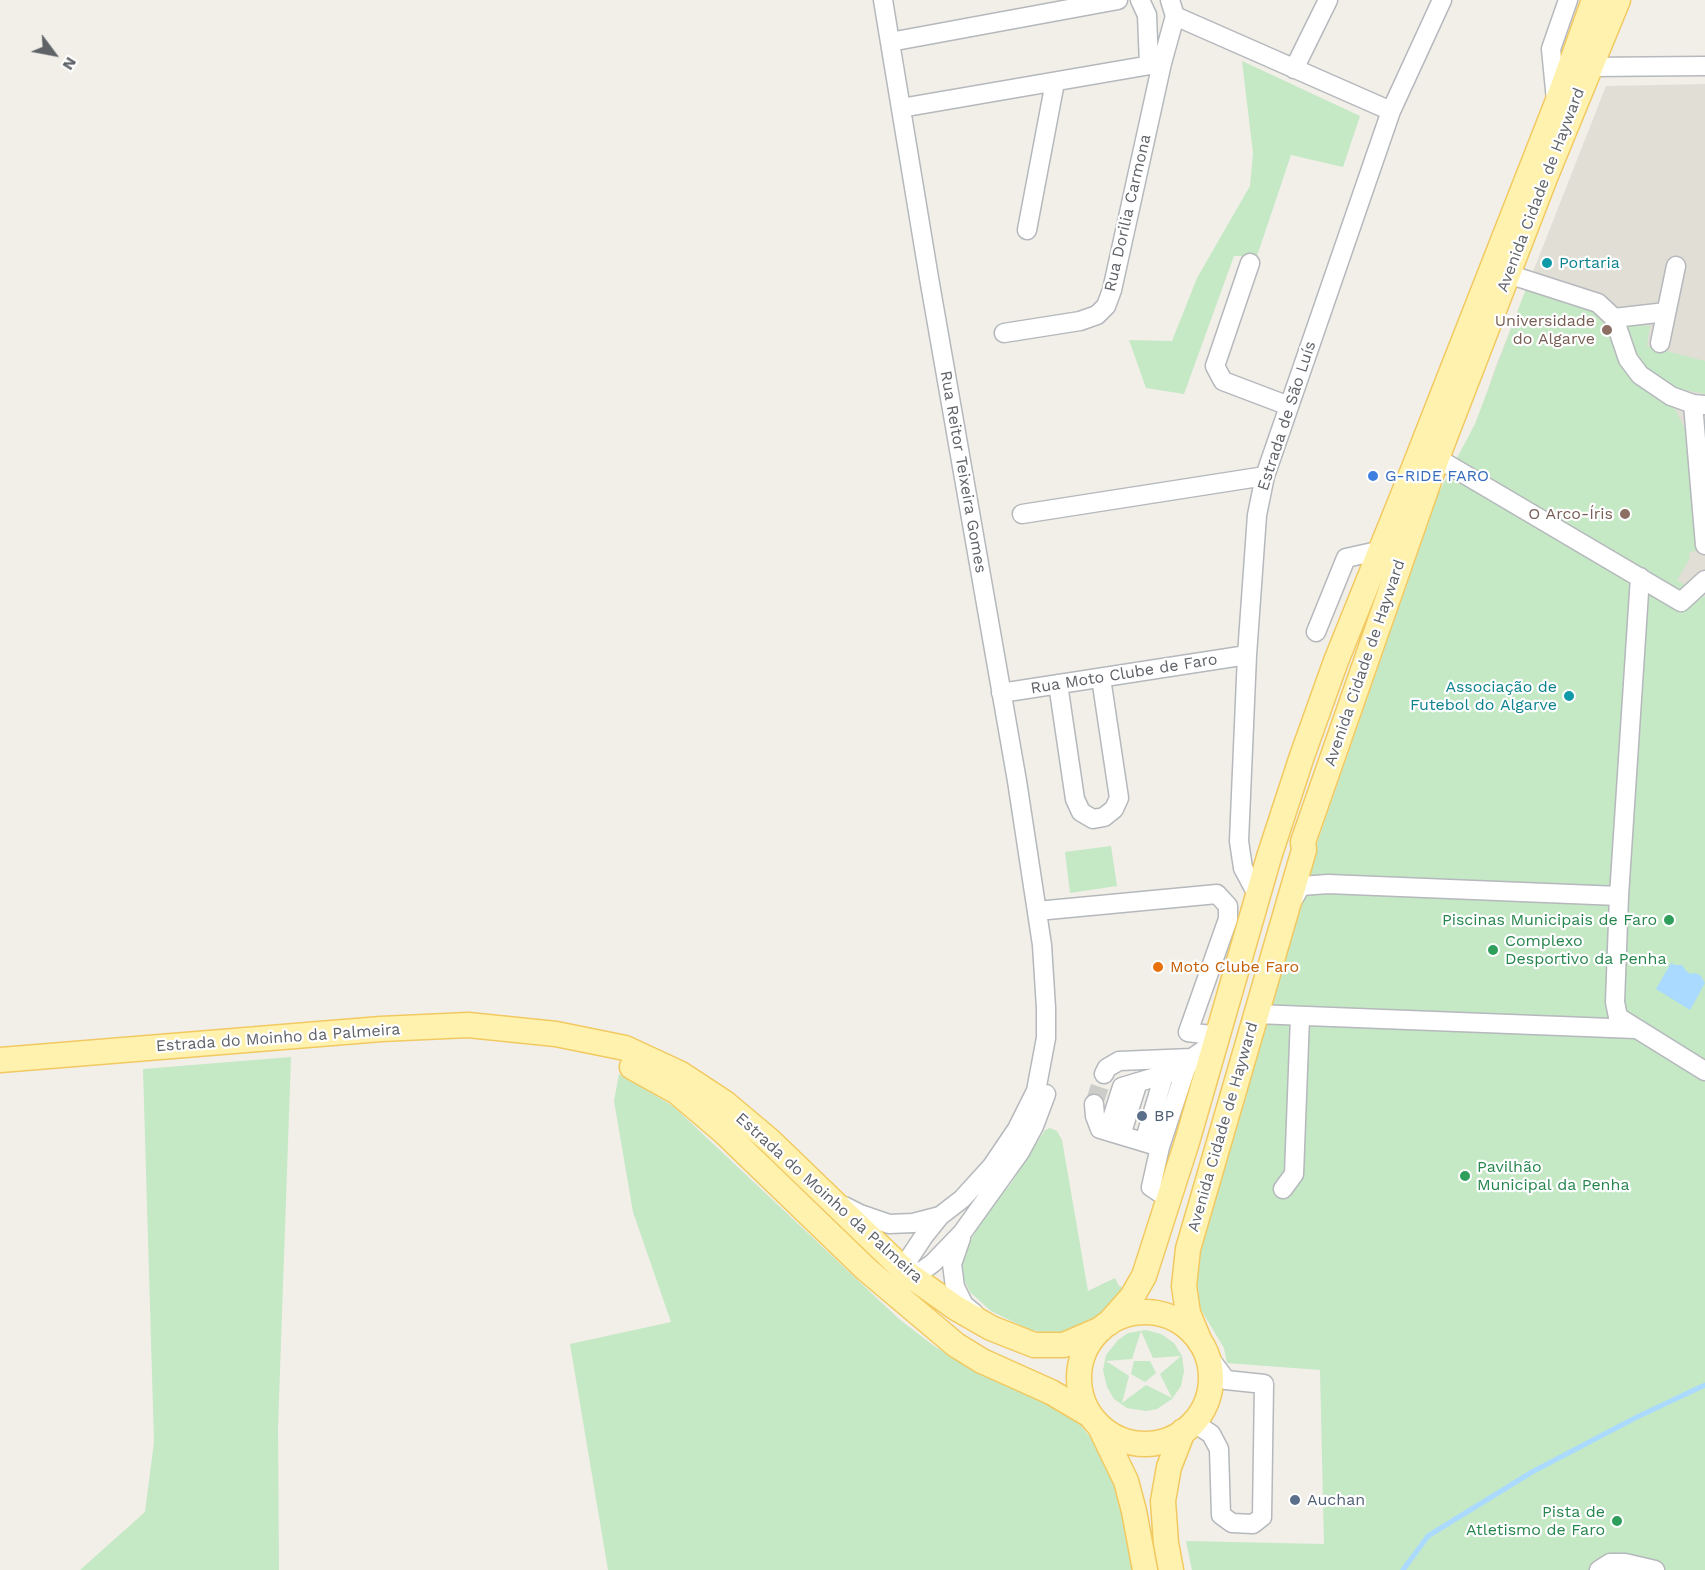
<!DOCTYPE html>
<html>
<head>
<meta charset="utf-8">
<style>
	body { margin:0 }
	#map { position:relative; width:1705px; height:1570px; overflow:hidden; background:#f1efe8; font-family:"Work Sans",sans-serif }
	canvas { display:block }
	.north { position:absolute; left:24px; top:24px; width:60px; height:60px; -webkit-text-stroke:4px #fff; paint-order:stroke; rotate:122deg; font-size:16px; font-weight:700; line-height:24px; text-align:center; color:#5f6368 }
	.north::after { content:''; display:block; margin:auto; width:21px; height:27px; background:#5f6368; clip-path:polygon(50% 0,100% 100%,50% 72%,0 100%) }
</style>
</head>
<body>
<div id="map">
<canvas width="1705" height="1570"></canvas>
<div class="north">N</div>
</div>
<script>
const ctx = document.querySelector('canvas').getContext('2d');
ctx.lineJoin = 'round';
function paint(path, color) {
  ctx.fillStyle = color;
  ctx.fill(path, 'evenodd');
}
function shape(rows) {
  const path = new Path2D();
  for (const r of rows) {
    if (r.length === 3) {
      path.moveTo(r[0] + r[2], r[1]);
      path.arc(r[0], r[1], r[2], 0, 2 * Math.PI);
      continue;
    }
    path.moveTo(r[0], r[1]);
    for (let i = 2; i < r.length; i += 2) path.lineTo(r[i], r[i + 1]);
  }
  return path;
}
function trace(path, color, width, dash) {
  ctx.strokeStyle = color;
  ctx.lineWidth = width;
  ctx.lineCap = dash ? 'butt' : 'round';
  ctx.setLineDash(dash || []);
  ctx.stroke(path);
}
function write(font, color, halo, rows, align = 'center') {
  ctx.font = font + ' "Work Sans",sans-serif';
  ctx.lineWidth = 4.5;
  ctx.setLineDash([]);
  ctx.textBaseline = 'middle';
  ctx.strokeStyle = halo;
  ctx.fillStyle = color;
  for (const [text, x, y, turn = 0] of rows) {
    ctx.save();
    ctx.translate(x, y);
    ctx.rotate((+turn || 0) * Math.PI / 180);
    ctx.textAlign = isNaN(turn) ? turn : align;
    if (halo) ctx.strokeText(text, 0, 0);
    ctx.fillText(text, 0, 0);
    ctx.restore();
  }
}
paint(shape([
	[1705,84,1705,597,1467,456,1494,371,1606,86]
]), '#e1ded6');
paint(shape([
	[1242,61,1360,116,1343,167,1291,155,1257,256,1234,256,1184,394,1146,388,1129,340,1172,341,1197,278,1250,186,1253,153],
	[1526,289,1596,310,1675,409,1683,425,1688,439,1696,551,1689,552,1690,558,1677,580,1705,597,1705,1570,1192,1570,1186,1541,1324,1544,1320,1370,1227,1363,1224,1348,1200,1308,1196,1267,1260,1037,1318,840,1439,492,1475,424],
	[1626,324,1650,326,1647,346,1705,361,1705,394,1670,387,1641,367,1625,333],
	[1111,846,1117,886,1070,893,1065,852],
	[291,1057,278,1427,279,1570,80,1570,145,1512,154,1442,143,1069],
	[619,1074,673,1106,899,1319,934,1346,971,1368,1056,1406,1081,1425,1100,1451,1113,1475,1137,1570,608,1570,570,1344,671,1322,633,1212,614,1101],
	[1050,1128,1057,1131,1062,1140,1088,1291,1115,1278,1119,1286,1126,1289,1104,1315,1069,1334,1049,1334,1028,1329,991,1311,970,1292,964,1280,963,1268,963,1260,973,1236,994,1203,1010,1185,1045,1130],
	[1146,1330,1161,1334,1174,1343,1182,1356,1184,1371,1181,1386,1172,1399,1157,1409,1146,1411,1127,1408,1114,1399,1107,1387,1103,1370,1106,1355,1118,1340,1128,1333],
	[1141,1331,1153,1358,1181,1356,1160,1374,1172,1398,1146,1385,1122,1403,1129,1376,1106,1361,1132,1359],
	[1134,1361,1150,1361,1156,1373,1145,1382,1131,1374]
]), '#c5e8c5');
paint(shape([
	[1671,963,1675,965,1682,965,1686,971,1691,974,1695,973,1700,975,1705,983,1690,1010,1656,989]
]), '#aadaff');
trace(shape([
	[1403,1570,1428,1536,1532,1472,1637,1417,1705,1385]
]), '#aadaff', 5);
trace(shape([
	[1094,1104,1104,1074]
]), '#ccccc8', 18, [18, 9]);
const minor = shape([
	[1140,0,1147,15,1149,65],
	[1170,0,1175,16,1391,111],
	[890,42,1118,0],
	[1590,67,1705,66],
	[1294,69,1328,0],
	[1556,100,1551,49,1568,0],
	[901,108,1162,63],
	[1027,230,1055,82],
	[1250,263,1215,366,1223,381,1289,406],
	[1508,274,1598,303,1614,318,1628,359,1640,375,1671,396,1693,404,1705,405],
	[1614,318,1666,312],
	[1004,333,1080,321,1097,315,1106,306,1112,290,1162,63,1175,16],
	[1660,343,1676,266],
	[1693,404,1705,545],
	[1437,458,1681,602,1705,580],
	[1022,514,1265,476],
	[1316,632,1346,558,1382,550],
	[1058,684,1075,799,1081,812,1093,819,1104,817,1114,809,1119,798,1101,678],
	[1001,693,1247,655],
	[1258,896,1243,868,1239,841,1247,655,1257,515,1265,476,1391,111,1442,0],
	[1619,896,1640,577],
	[1291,903,1301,886,1328,884,1619,896,1615,1002,1618,1017,1705,1071],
	[1037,911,1217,894,1228,906,1228,919,1188,1032,1217,1036],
	[1256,1014,1636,1029],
	[1104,1074,1107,1068,1119,1061,1192,1058],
	[1094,1104,1095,1116,1100,1129,1160,1147],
	[1108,1131,1122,1087,1186,1068],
	[1121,1135,1138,1082],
	[1144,1142,1164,1075],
	[1283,1189,1294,1174,1300,1017],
	[844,1206,860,1214,889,1224,913,1223,940,1216,962,1199,992,1166,1017,1129,1036,1091,1046,1038,1046,1008,1042,945,1017,781,929,278,883,0],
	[1165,1211,1166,1197,1151,1187,1160,1147,1186,1068,1192,1058,1214,1043],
	[961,1238,952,1264,955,1287,964,1305,974,1313],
	[901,1274,922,1271,933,1263,962,1233,1020,1152,1034,1126,1046,1094],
	[908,1282,908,1260,924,1236,940,1216],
	[1193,1422,1211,1434,1219,1449,1221,1515,1232,1523,1253,1524,1262,1517,1264,1384,1226,1380,1205,1352],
	[1599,1570,1610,1563,1625,1563,1655,1570]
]);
const major = shape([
	[0,1060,381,1029,468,1025,556,1034,625,1048,681,1074,725,1103,769,1140,908,1274,956,1308,991,1328,1034,1345,1064,1345,1101,1329],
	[632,1067,677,1092,724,1132,867,1270,956,1345,982,1361,1051,1392,1090,1415],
	[1145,1378,66],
	[1109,1323,1132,1297,1144,1276,1187,1142,1269,857,1302,756,1336,661,1413,470,1557,103,1594,0],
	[1200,1342,1188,1313,1184,1286,1188,1249,1304,850,1303,842,1437,458,1545,178,1618,0],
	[1100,1427,1126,1481,1134,1511,1145,1570],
	[1171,1570,1166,1543,1163,1501,1169,1467,1183,1431]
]);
trace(minor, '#b5b8bc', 21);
trace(major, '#f2c960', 27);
trace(minor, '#fff', 18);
trace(major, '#fff2af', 24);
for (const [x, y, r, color] of [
	[1547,263,6,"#0f9aa8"],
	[1607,330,6,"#8d6e63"],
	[1373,476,6,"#3f7fe0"],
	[1625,514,6,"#8d6e63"],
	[1569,696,6,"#0f9aa8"],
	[1669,920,6,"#2e9e5b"],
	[1493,950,6,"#2e9e5b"],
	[1158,967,6,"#e8710a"],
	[1142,1116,6,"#5c6f8a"],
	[1465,1176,6,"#2e9e5b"],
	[1295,1500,6,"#5c6f8a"],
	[1617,1521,6,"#2e9e5b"]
]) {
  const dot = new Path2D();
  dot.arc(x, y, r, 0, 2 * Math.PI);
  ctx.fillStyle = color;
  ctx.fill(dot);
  trace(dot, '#fff', 2);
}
write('16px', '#5f6368', '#fff', [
	["Avenida Cidade de Hayward",1541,190,-69],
	["Rua Dorilia Carmona",1128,213,-77],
	["Estrada de São Luís",1287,416,-72],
	["Rua Reitor Teixeira Gomes",963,472,80],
	["Avenida Cidade de Hayward",1365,663,-71],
	["Rua Moto Clube de Faro",1124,674,-9],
	["Estrada do Moinho da Palmeira",278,1038,-4],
	["Avenida Cidade de Hayward",1223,1127,-74],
	["Estrada do Moinho da Palmeira",829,1198,42]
]);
write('16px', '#0d838f', '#fff', [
	["Portaria",1559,263],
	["Associação de",1557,687,"right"],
	["Futebol do Algarve",1557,705,"right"]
], 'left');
write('16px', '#785e54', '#fff', [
	["Universidade",1595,321],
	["do Algarve",1595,339],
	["O Arco-Íris",1613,514]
], 'right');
write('16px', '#366cbe', '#fff', [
	["G-RIDE FARO",1385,476]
], 'left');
write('16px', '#27864d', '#fff', [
	["Piscinas Municipais de Faro",1657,920],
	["Complexo",1505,941,"left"],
	["Desportivo da Penha",1505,959,"left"],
	["Pavilhão",1477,1167,"left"],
	["Municipal da Penha",1477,1185,"left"],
	["Pista de",1605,1512],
	["Atletismo de Faro",1605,1530]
], 'right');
write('16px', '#c56008', '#fff', [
	["Moto Clube Faro",1170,967]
], 'left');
write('16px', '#4e5e75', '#fff', [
	["BP",1154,1116],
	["Auchan",1307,1500]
], 'left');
</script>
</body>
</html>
